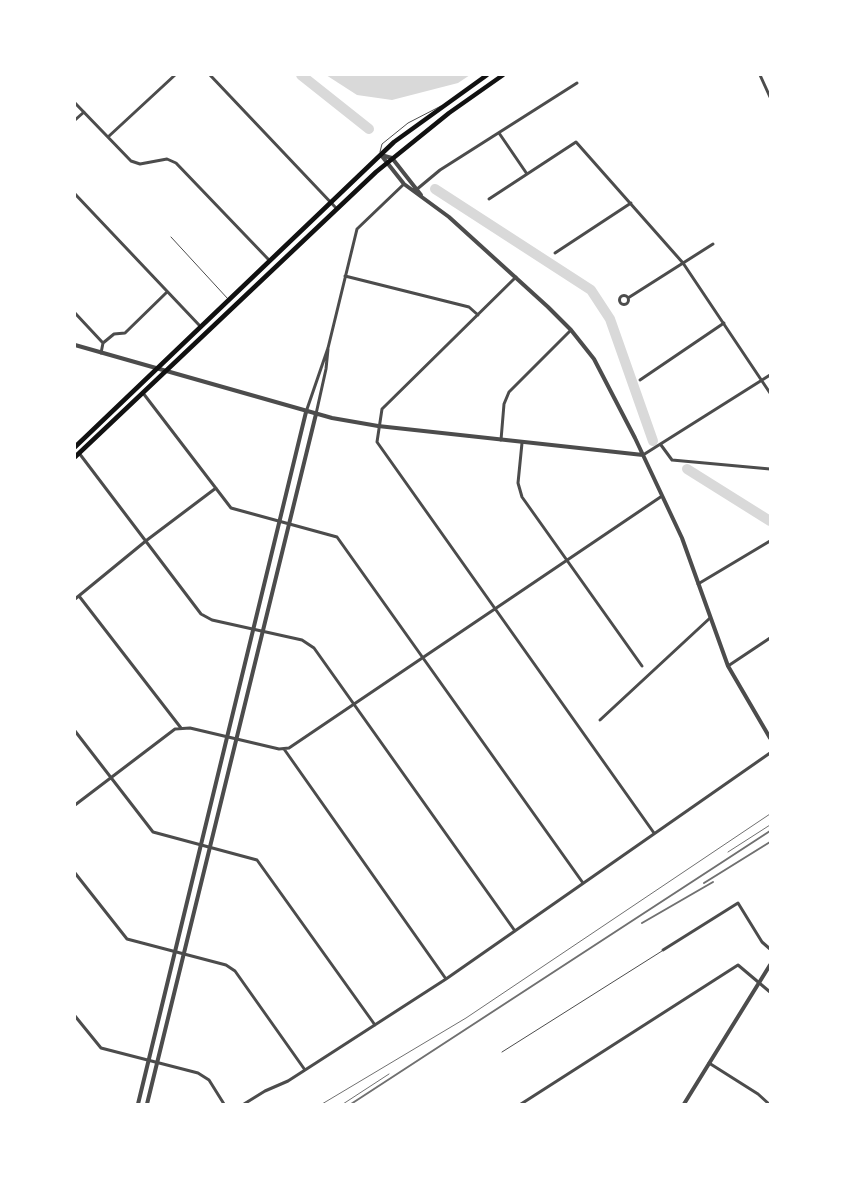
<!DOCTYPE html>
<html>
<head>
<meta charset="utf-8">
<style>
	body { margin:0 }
	#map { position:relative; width:845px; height:1179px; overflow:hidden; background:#fff; font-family:"DejaVu Sans",sans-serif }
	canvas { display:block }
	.frame { position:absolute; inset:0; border:76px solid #fff; pointer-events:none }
</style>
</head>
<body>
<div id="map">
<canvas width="845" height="1179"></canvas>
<div class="frame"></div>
</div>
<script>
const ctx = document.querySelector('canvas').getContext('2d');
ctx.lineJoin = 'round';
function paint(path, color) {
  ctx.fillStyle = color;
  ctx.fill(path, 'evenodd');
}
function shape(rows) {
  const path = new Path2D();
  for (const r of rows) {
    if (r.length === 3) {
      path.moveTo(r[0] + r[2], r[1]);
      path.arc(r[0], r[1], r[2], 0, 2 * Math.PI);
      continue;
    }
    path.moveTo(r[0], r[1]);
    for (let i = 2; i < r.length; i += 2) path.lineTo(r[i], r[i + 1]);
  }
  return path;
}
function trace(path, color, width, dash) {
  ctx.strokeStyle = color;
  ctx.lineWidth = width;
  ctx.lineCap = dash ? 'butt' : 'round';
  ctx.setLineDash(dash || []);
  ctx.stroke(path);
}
paint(shape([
	[326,75,470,75,458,83,392,100,357,95]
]), '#d9d9d9');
trace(shape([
	[301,75,369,129],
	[435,189,591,290,610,319,653,441],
	[687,469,770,521]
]), '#d9d9d9', 10);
trace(shape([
	[380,152,382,144,408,123,441,106],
	[171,237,228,299],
	[502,1052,662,951]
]), '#4c4c4c', 1);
trace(shape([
	[210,75,337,209],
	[760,75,770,97],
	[75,103,131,161,140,164,167,159,176,163,269,260],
	[75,120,84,112],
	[499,133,527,174],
	[108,137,175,75],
	[416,190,440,170,577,83],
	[75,194,200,326],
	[489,199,576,142,683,263,770,393],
	[555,253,631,203],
	[345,276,469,307,478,315],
	[516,277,382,409,377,442,654,833],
	[624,300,4.5],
	[628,298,713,244],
	[75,313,103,343,101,353],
	[103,343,114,334,125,333,167,292],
	[640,380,724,323],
	[143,393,231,508,337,537,583,883],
	[306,412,328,348,357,229,404,184],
	[316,414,326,369,328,349],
	[501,440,504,404,509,392,571,330],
	[522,443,518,483,522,497,642,666],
	[661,445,672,460,770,469],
	[79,453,201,614,212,620,302,640,314,648,515,931],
	[643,455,770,375],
	[698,584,770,541],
	[79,596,181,728],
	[75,599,147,540,216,488],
	[728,666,770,638],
	[600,720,710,618],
	[75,731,153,832,257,860,375,1025],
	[284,749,446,979],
	[75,805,175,729,190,728,279,749,289,748,662,496],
	[75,873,127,939,226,965,235,971,305,1070],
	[663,950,738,903,762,942,770,949],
	[75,1016,101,1048,198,1073,209,1080,224,1104],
	[709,1063,758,1094,769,1104],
	[244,1104,265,1091,288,1081,446,979,770,753],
	[521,1104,738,965,770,992]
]), '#4c4c4c', 3);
trace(shape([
	[381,155,404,184,449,217,548,307,571,330,594,359,635,438,682,538,728,666,770,738],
	[381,155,392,158,421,195],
	[75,345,332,418,378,426,643,455],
	[138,1104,306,412],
	[147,1104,316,414],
	[684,1104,770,965]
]), '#4c4c4c', 4);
trace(shape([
	[75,447,394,142,487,75],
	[75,457,376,172,449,113,503,75]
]), '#111', 4.5);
trace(shape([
	[728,852,770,825],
	[322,1104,466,1018,770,814],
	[343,1104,389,1074]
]), '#707070', 1);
trace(shape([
	[704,883,770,842],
	[642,923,713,882],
	[351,1104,770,831]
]), '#707070', 2);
</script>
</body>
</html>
